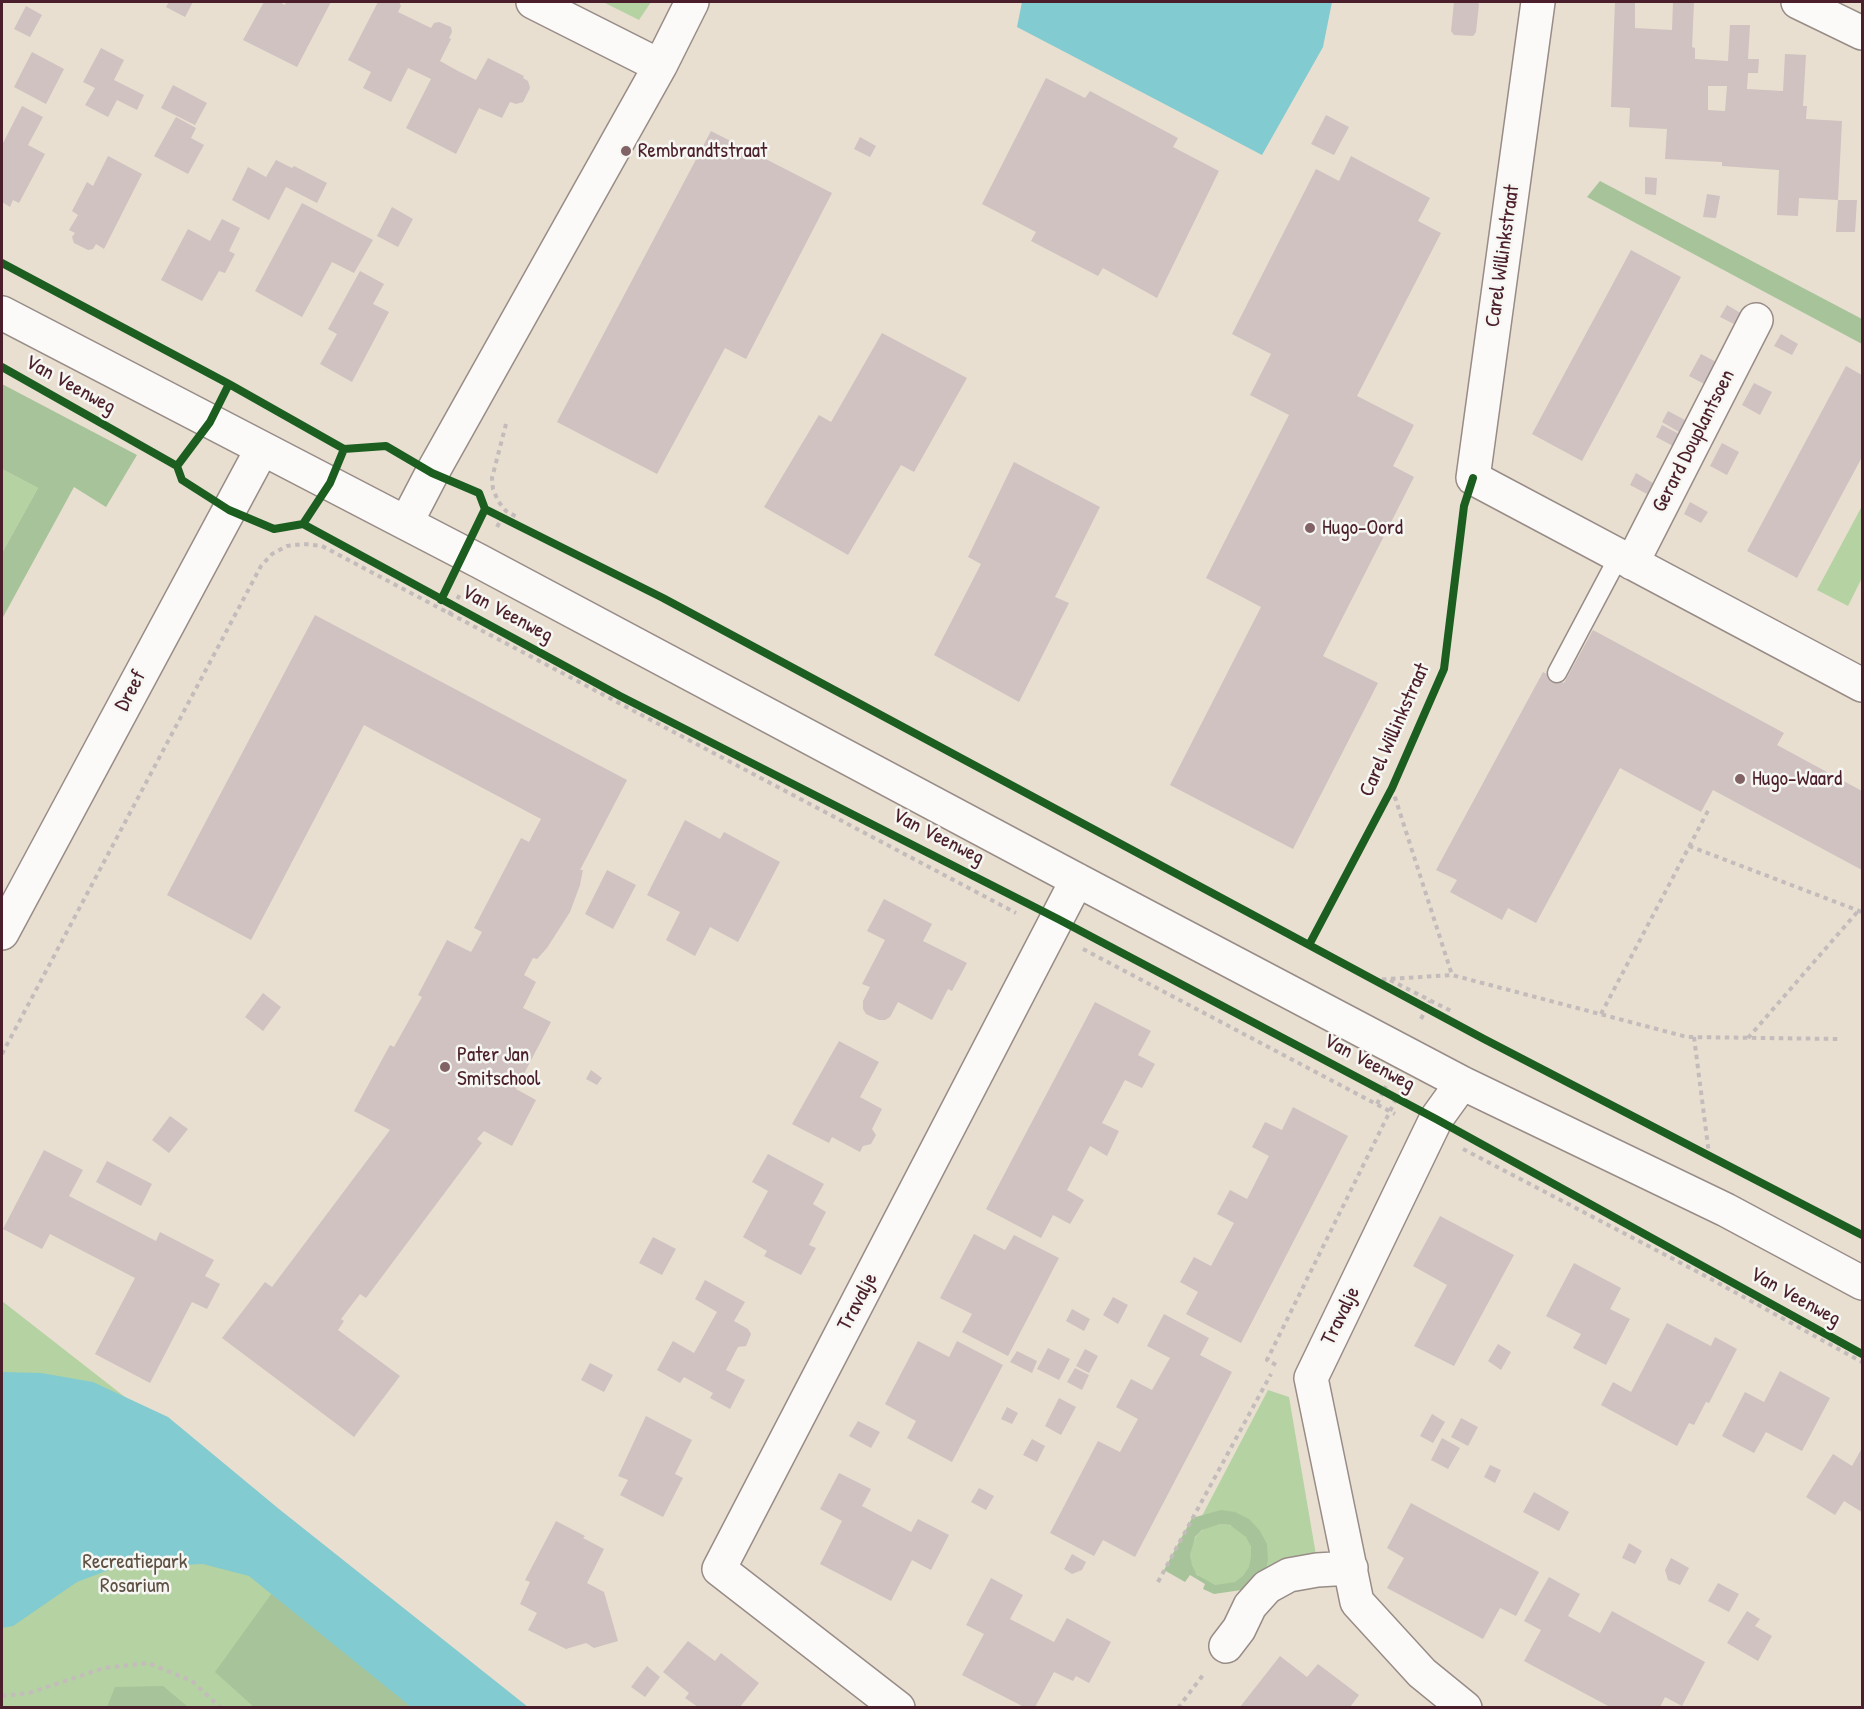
<!DOCTYPE html>
<html>
<head>
<meta charset="utf-8">
<style>
	body { margin:0 }
	#map { position:relative; width:1864px; height:1709px; overflow:hidden; background:#e8dfd1; font-family:"Patrick Hand",sans-serif }
	canvas { display:block }
	.frame { position:absolute; inset:0; border:3px solid #4a1f2b; pointer-events:none }
</style>
</head>
<body>
<div id="map">
<canvas width="1864" height="1709"></canvas>
<div class="frame"></div>
</div>
<script>
const ctx = document.querySelector('canvas').getContext('2d');
ctx.lineJoin = 'round';
function paint(path, color) {
  ctx.fillStyle = color;
  ctx.fill(path, 'evenodd');
}
function shape(rows) {
  const path = new Path2D();
  for (const r of rows) {
    if (r.length === 3) {
      path.moveTo(r[0] + r[2], r[1]);
      path.arc(r[0], r[1], r[2], 0, 2 * Math.PI);
      continue;
    }
    path.moveTo(r[0], r[1]);
    for (let i = 2; i < r.length; i += 2) path.lineTo(r[i], r[i + 1]);
  }
  return path;
}
function trace(path, color, width, dash) {
  ctx.strokeStyle = color;
  ctx.lineWidth = width;
  ctx.lineCap = dash ? 'butt' : 'round';
  ctx.setLineDash(dash || []);
  ctx.stroke(path);
}
function write(font, color, halo, rows, align = 'center') {
  ctx.font = font + ' "Patrick Hand",sans-serif';
  ctx.lineWidth = 5;
  ctx.setLineDash([]);
  ctx.textBaseline = 'middle';
  ctx.strokeStyle = halo;
  ctx.fillStyle = color;
  for (const [text, x, y, turn = 0] of rows) {
    ctx.save();
    ctx.translate(x, y);
    ctx.rotate((+turn || 0) * Math.PI / 180);
    ctx.textAlign = isNaN(turn) ? turn : align;
    if (halo) ctx.strokeText(text, 0, 0);
    ctx.fillText(text, 0, 0);
    ctx.restore();
  }
}
paint(shape([
	[603,2,651,2,639,20],
	[2,469,38,488,2,553],
	[1862,506,1862,578,1848,606,1817,590],
	[2,1301,522,1707,2,1707],
	[1268,1390,1289,1397,1316,1555,1265,1572,1260,1531,1202,1516],
	[1221,1555,31]
]), '#b5d2a2');
paint(shape([
	[1600,181,1862,319,1862,344,1587,197],
	[2,384,137,455,106,507,74,487,2,619,2,553,38,488,2,469],
	[1221,1510,1235,1512,1249,1519,1260,1531,1267,1544,1268,1560,1265,1572,1255,1588,1214,1594,1203,1589,1205,1584,1190,1575,1185,1582,1164,1570,1192,1518],
	[1220,1524,1230,1525,1246,1537,1251,1547,1251,1557,1249,1567,1243,1576,1235,1582,1215,1585,1197,1575,1192,1565,1190,1555,1195,1537,1202,1530],
	[272,1593,411,1707,254,1707,215,1672],
	[163,1686,188,1707,107,1707,115,1687]
]), '#a7c399');
paint(shape([
	[1022,2,1332,2,1323,47,1262,155,1017,27],
	[2,1372,41,1373,93,1382,168,1417,279,1509,528,1707,411,1707,249,1576,203,1564,114,1568,77,1582,13,1626,2,1628]
]), '#82cbd0');
paint(shape([
	[169,2,193,2,185,17,166,7],
	[264,2,279,2,285,5,286,2,331,2,297,67,243,40],
	[378,2,399,2,401,6,398,12,431,28,434,23,439,22,451,27,452,32,449,38,451,39,440,61,458,71,476,80,488,58,524,76,523,78,528,81,530,88,523,102,516,104,510,102,502,118,479,108,456,154,406,128,431,79,408,68,391,102,363,88,371,72,348,60],
	[1454,2,1477,2,1479,4,1476,32,1473,36,1454,35,1451,31],
	[1615,2,1635,2,1635,28,1672,30,1673,2,1694,2,1692,47,1695,48,1695,59,1728,61,1730,25,1750,25,1748,59,1759,59,1758,73,1748,73,1747,89,1783,91,1785,54,1806,55,1803,106,1807,106,1806,119,1842,121,1838,200,1799,198,1798,216,1777,215,1779,170,1722,166,1722,162,1665,159,1667,129,1629,127,1630,108,1611,107],
	[1708,86,1727,86,1725,111,1708,110],
	[26,6,42,15,30,37,14,29],
	[101,48,124,60,114,80,144,95,137,110,117,100,108,117,85,105,95,88,83,82],
	[32,52,64,69,46,104,14,87],
	[1046,78,1085,98,1090,91,1178,138,1173,147,1219,171,1157,298,1103,268,1098,276,1031,241,1036,232,982,204],
	[173,85,207,103,195,125,161,108],
	[22,106,43,117,28,145,45,154,19,203,13,200,10,207,2,202,2,145],
	[1326,115,1349,127,1334,155,1311,144],
	[176,117,196,128,191,138,204,145,188,174,154,156],
	[711,131,832,193,746,359,725,348,657,474,557,422],
	[860,137,876,146,870,157,854,149],
	[108,156,142,174,104,249,96,244,93,249,88,250,74,243,72,237,75,233,69,230,78,215,72,211,87,182,93,186],
	[1351,156,1430,198,1418,221,1441,233,1357,396,1414,425,1393,466,1414,477,1323,656,1378,683,1293,849,1170,785,1261,607,1206,578,1289,415,1250,395,1271,354,1232,334,1316,169,1339,181],
	[276,160,292,168,294,166,327,183,317,203,286,187,269,220,232,200,248,167,266,177],
	[1645,177,1657,178,1656,195,1645,194],
	[1707,194,1720,196,1716,218,1703,217],
	[1838,200,1857,200,1855,232,1836,232],
	[302,203,373,240,354,273,332,262,302,317,255,291],
	[392,207,413,219,398,247,377,236],
	[222,219,240,228,229,251,235,254,225,273,219,271,202,301,161,280,188,229,210,241],
	[1631,250,1681,277,1582,461,1532,434],
	[360,271,384,284,373,304,389,312,352,382,320,364,337,334,328,329],
	[1727,305,1744,315,1738,326,1720,317],
	[882,333,967,378,914,472,901,465,848,555,764,507,819,415,831,422],
	[1781,334,1798,344,1792,355,1774,346],
	[1701,354,1718,363,1706,385,1689,376],
	[1846,366,1862,375,1862,457,1797,578,1747,551],
	[1754,383,1772,392,1760,415,1742,405],
	[1668,411,1685,420,1679,432,1662,422],
	[1662,425,1679,434,1673,446,1656,437],
	[1722,443,1739,452,1727,475,1710,466],
	[1014,462,1100,507,1055,597,1069,603,1019,702,934,655,981,564,968,557],
	[1636,473,1653,483,1647,494,1630,485],
	[1690,502,1708,512,1701,523,1684,514],
	[315,615,627,780,580,870,583,870,580,885,570,912,547,948,537,959,533,958,524,975,536,982,523,1008,551,1022,516,1089,536,1100,512,1146,484,1131,477,1139,482,1143,366,1298,360,1294,341,1319,344,1321,338,1330,400,1376,354,1437,222,1338,265,1282,272,1287,390,1130,354,1111,390,1045,394,1047,422,997,418,995,447,940,471,952,482,932,474,928,521,838,529,842,541,819,364,725,251,940,167,895],
	[1593,630,1784,733,1777,745,1862,791,1862,870,1713,790,1701,812,1620,768,1536,923,1508,908,1502,920,1450,892,1457,880,1436,870,1543,672,1564,683],
	[685,820,720,839,724,832,780,862,738,942,710,927,695,956,666,940,680,912,647,895],
	[607,870,636,885,613,929,585,914],
	[884,899,932,924,923,941,967,963,952,991,948,989,932,1020,898,1002,890,1017,885,1020,879,1020,866,1014,863,1009,863,1001,870,987,862,984,885,940,867,931],
	[263,993,281,1007,263,1031,245,1017],
	[1095,1002,1151,1031,1138,1055,1155,1064,1142,1088,1125,1080,1102,1123,1119,1131,1107,1156,1090,1146,1067,1190,1084,1200,1070,1224,1053,1215,1041,1238,986,1209],
	[839,1041,879,1062,860,1097,882,1109,872,1129,876,1135,871,1144,863,1146,860,1152,832,1137,829,1143,792,1124],
	[591,1070,602,1078,597,1085,586,1079],
	[1293,1107,1348,1136,1241,1343,1186,1314,1198,1292,1180,1282,1194,1257,1211,1266,1234,1223,1217,1214,1230,1190,1247,1199,1269,1156,1252,1147,1265,1122,1282,1130],
	[170,1116,188,1129,169,1153,152,1140],
	[44,1150,83,1170,69,1196,156,1241,160,1232,214,1260,205,1276,220,1284,207,1309,192,1302,150,1383,95,1354,135,1278,50,1234,42,1249,3,1229],
	[768,1154,824,1184,813,1204,826,1212,809,1245,816,1248,801,1275,764,1256,767,1251,743,1237,768,1191,752,1182],
	[107,1161,152,1184,141,1206,96,1182],
	[1440,1216,1514,1255,1454,1366,1414,1346,1447,1285,1413,1266],
	[974,1234,1005,1250,1014,1235,1059,1258,1008,1356,962,1332,972,1314,940,1298],
	[653,1237,676,1249,662,1275,639,1263],
	[1574,1263,1621,1288,1610,1309,1630,1319,1606,1365,1573,1348,1581,1334,1546,1316],
	[705,1280,745,1302,734,1321,748,1329,751,1334,746,1346,738,1347,726,1370,745,1380,730,1409,710,1398,713,1393,684,1377,680,1383,657,1370,673,1341,694,1353,717,1312,695,1299],
	[1113,1297,1128,1305,1118,1324,1103,1315],
	[1072,1309,1090,1319,1084,1331,1066,1321],
	[1164,1314,1209,1338,1200,1355,1232,1372,1135,1557,1103,1540,1094,1556,1050,1533,1098,1441,1120,1452,1138,1419,1116,1407,1131,1379,1152,1390,1170,1358,1147,1346],
	[1667,1323,1711,1346,1715,1337,1737,1349,1709,1403,1706,1402,1694,1425,1689,1423,1677,1446,1601,1405,1613,1382,1631,1392],
	[918,1341,949,1357,957,1341,1003,1365,952,1462,907,1438,916,1421,885,1404],
	[1498,1344,1511,1352,1501,1370,1488,1361],
	[1048,1348,1070,1359,1059,1380,1037,1369],
	[1085,1349,1098,1356,1089,1373,1076,1366],
	[1017,1351,1037,1361,1032,1373,1010,1362],
	[590,1363,613,1375,604,1392,581,1380],
	[1075,1368,1089,1375,1082,1390,1067,1382],
	[1780,1371,1830,1398,1802,1451,1766,1432,1754,1453,1722,1436,1745,1392,1764,1402],
	[1059,1398,1076,1407,1061,1435,1045,1426],
	[1007,1407,1018,1413,1012,1424,1001,1419],
	[1432,1414,1445,1422,1433,1443,1420,1436],
	[646,1416,692,1440,675,1474,683,1478,663,1517,620,1495,628,1480,618,1476],
	[1461,1418,1478,1427,1468,1446,1451,1437],
	[858,1421,880,1432,871,1448,849,1436],
	[1442,1438,1460,1448,1448,1469,1431,1460],
	[1032,1439,1045,1446,1037,1462,1023,1455],
	[1862,1448,1862,1512,1844,1501,1835,1515,1806,1497,1833,1454,1852,1466],
	[1490,1465,1501,1470,1495,1483,1484,1477],
	[839,1473,871,1489,862,1506,911,1532,918,1519,949,1535,931,1570,912,1560,891,1601,820,1564,842,1521,820,1509],
	[979,1488,994,1496,986,1510,971,1502],
	[1534,1492,1569,1512,1559,1531,1523,1512],
	[1411,1503,1539,1572,1516,1616,1500,1608,1483,1639,1387,1588,1404,1558,1387,1548],
	[556,1521,585,1536,583,1538,604,1549,587,1583,604,1592,618,1641,594,1648,586,1643,566,1649,528,1630,537,1613,520,1604,530,1582,525,1580],
	[1629,1543,1642,1551,1635,1564,1622,1558],
	[1072,1554,1086,1562,1082,1570,1072,1574,1064,1569],
	[1671,1558,1689,1568,1680,1585,1668,1580,1665,1570],
	[1549,1577,1580,1594,1568,1616,1600,1633,1612,1611,1705,1662,1682,1706,1665,1697,1660,1707,1610,1707,1524,1661,1541,1630,1524,1621],
	[991,1578,1023,1595,1010,1619,1054,1642,1067,1618,1111,1642,1089,1683,1076,1676,1073,1681,1054,1672,1035,1707,1024,1707,962,1675,984,1634,966,1625],
	[1718,1583,1739,1594,1729,1612,1708,1601],
	[1747,1611,1760,1619,1755,1626,1772,1636,1758,1661,1727,1643],
	[688,1641,715,1661,721,1653,759,1683,740,1707,698,1707,685,1698,689,1693,663,1672],
	[1280,1656,1307,1677,1318,1664,1359,1695,1350,1707,1240,1707],
	[647,1666,660,1677,645,1697,631,1687]
]), '#cfc2c0');
const lane = shape([
	[1557,673,1619,556]
]);
const street = shape([
	[533,2,660,66],
	[1538,2,1473,478,1862,685],
	[1798,2,1862,33],
	[2,313,479,561,1077,880,1462,1083,1726,1210,1862,1283],
	[406,523,432,473,660,66,692,2],
	[1632,563,1756,320],
	[2,933,262,449],
	[1462,1083,1436,1119,1311,1378,1357,1602,1422,1673,1465,1708],
	[1226,1646,1239,1629,1250,1606,1267,1587,1289,1575,1317,1570,1351,1568],
	[898,1708,719,1569,1077,880]
]);
trace(lane, '#988c87', 21);
trace(street, '#988c87', 36);
trace(shape([
	[506,424,492,478,493,489,498,501,506,511,517,517],
	[497,527,506,511],
	[449,615,460,594],
	[1392,788,1452,975],
	[1689,846,1862,912],
	[1083,949,1395,1114],
	[1373,980,1452,975,1687,1037,1839,1039],
	[1390,980,1453,1012],
	[1601,1014,1710,807],
	[1421,1019,1430,1001],
	[1694,1037,1709,1154],
	[1748,1038,1859,910],
	[2,1054,261,566,272,554,287,546,304,544,322,546,1016,913],
	[1377,1104,1386,1086],
	[1463,1149,1698,1272,1862,1362],
	[1276,1365,1267,1360,1396,1099],
	[1158,1582,1271,1374],
	[2,1696,29,1693,104,1668,148,1663,192,1681,221,1708],
	[1178,1708,1203,1675]
]), '#c3bcbb', 4, [4.5, 4.5]);
trace(lane, '#fcfaf8', 18);
trace(street, '#fcfaf8', 33);
trace(shape([
	[2,263,229,384,344,449,386,446,432,473,479,493,485,509,663,598,1484,1039,1862,1235],
	[2,367,177,466,182,480,229,510,274,529,303,524,620,696,1058,919,1436,1119,1862,1354],
	[177,466,210,422,229,384],
	[303,524,330,483,344,449],
	[441,600,485,509],
	[1309,945,1392,788,1444,669,1464,506,1473,478]
]), '#1b5e20', 8);
for (const [x, y, r, color] of [
	[626,151,6,"#816265"],
	[1310,528,6,"#816265"],
	[1740,779,6,"#816265"],
	[445,1067,6,"#816265"]
]) {
  const dot = new Path2D();
  dot.arc(x, y, r, 0, 2 * Math.PI);
  ctx.fillStyle = color;
  ctx.fill(dot);
  trace(dot, '#f6f6f2', 2);
}
write('21px', '#4a1f2b', '#f6f6f2', [
	["Rembrandtstraat",638,151],
	["Hugo-Oord",1322,528],
	["Hugo-Waard",1752,779],
	["Pater Jan",457,1055],
	["Smitschool",457,1079]
], 'left');
write('21px', '#4a1f2b', '#f6f6f2', [
	["Carel Willinkstraat",1503,256,-82],
	["Van Veenweg",70,385,29],
	["Gerard Douplantsoen",1694,441,-63],
	["Van Veenweg",507,614,28],
	["Dreef",131,691,-62],
	["Carel Willinkstraat",1395,730,-66],
	["Van Veenweg",938,837,27],
	["Van Veenweg",1369,1063,28],
	["Van Veenweg",1795,1297,29],
	["Travalje",858,1302,-62],
	["Travalje",1341,1316,-64]
]);
write('21px', '#5e5143', '#f6f6f2', [
	["Recreatiepark",135,1562],
	["Rosarium",135,1586]
]);
</script>
</body>
</html>
